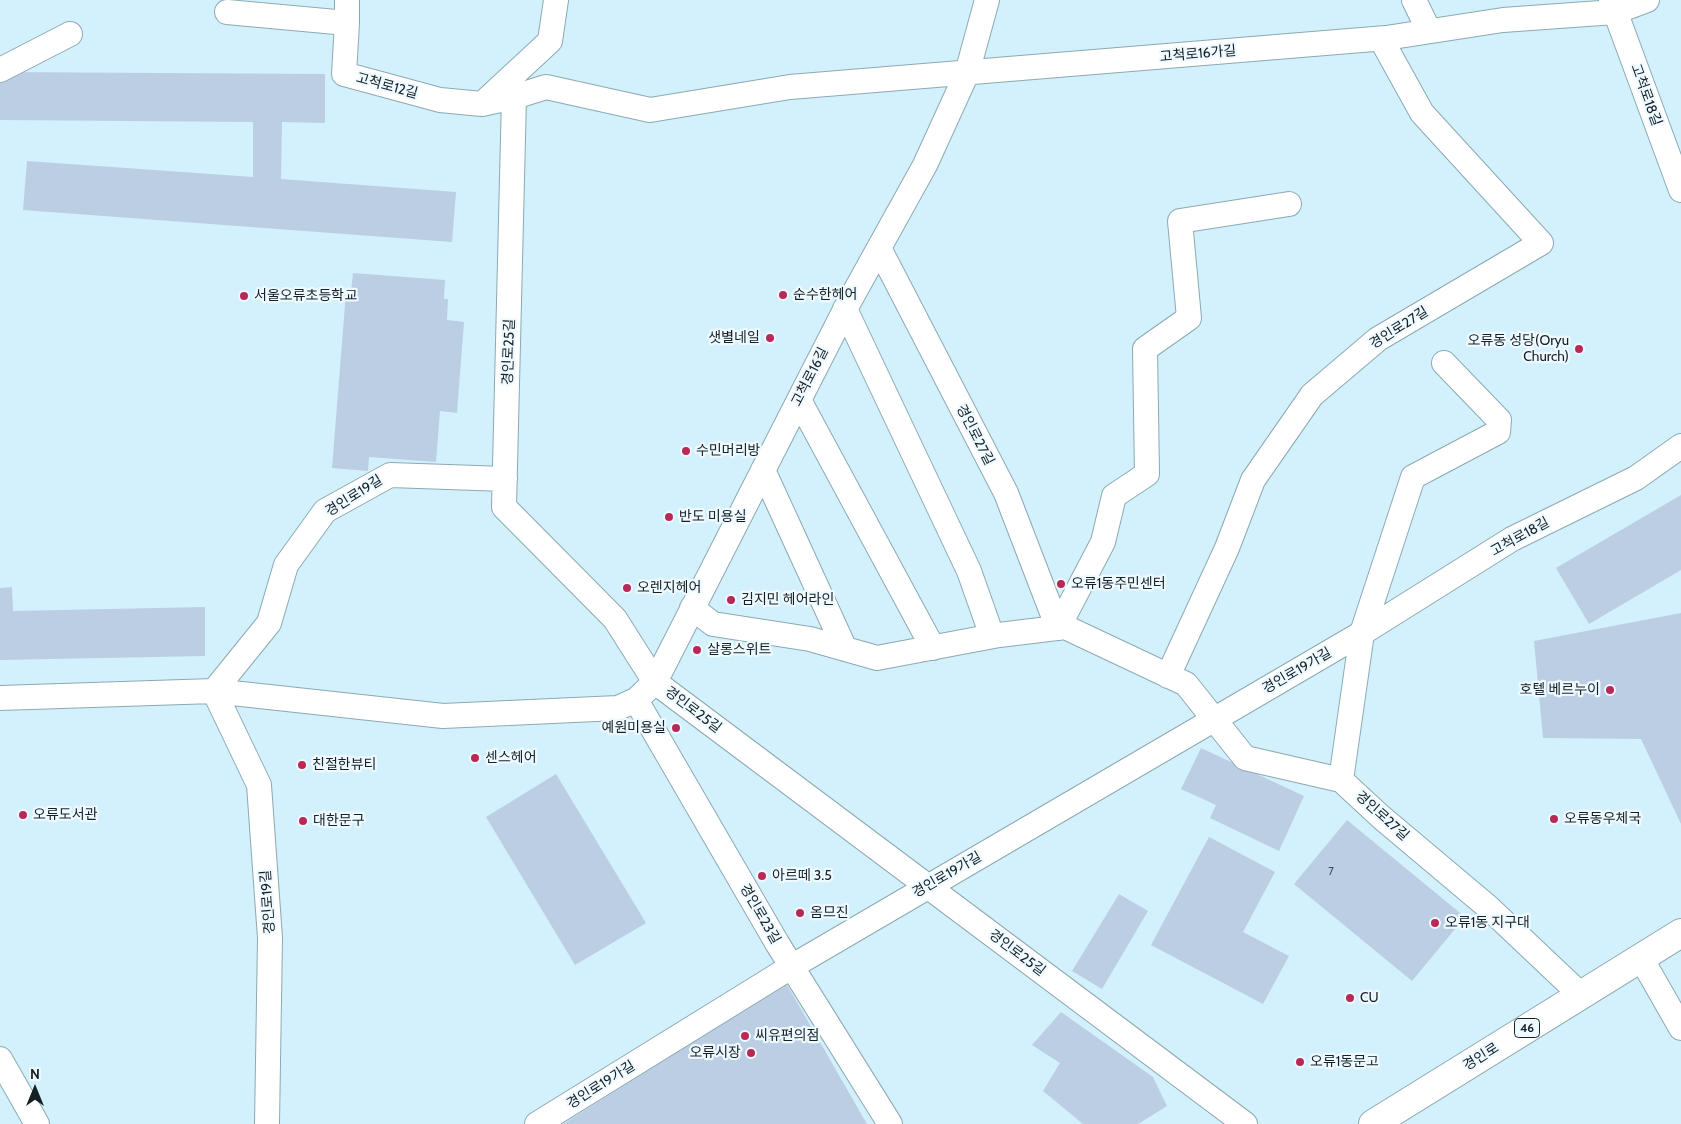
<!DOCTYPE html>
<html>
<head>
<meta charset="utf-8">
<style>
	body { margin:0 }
	#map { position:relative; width:1681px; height:1124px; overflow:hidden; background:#d2f1fc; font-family:Cabin,sans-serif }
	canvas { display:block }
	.north { position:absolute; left:10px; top:1064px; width:50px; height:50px; -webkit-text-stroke:4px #eefaff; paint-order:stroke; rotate:0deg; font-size:14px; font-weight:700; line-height:20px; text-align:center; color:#162125 }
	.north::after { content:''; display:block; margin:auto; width:18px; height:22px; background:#162125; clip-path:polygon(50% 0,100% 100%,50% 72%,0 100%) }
</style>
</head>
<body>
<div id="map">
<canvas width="1681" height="1124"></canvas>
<div class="north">N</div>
</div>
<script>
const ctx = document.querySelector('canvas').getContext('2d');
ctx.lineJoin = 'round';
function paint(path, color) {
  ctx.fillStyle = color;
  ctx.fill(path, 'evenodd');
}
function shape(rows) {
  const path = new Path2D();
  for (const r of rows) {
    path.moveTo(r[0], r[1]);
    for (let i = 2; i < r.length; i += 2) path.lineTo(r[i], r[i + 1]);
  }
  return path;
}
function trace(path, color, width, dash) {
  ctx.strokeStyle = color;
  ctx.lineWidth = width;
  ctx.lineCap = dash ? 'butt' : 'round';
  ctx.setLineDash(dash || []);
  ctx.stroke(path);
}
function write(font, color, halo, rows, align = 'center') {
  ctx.font = font + ' Cabin,"Noto Sans KR",sans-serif';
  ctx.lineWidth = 4.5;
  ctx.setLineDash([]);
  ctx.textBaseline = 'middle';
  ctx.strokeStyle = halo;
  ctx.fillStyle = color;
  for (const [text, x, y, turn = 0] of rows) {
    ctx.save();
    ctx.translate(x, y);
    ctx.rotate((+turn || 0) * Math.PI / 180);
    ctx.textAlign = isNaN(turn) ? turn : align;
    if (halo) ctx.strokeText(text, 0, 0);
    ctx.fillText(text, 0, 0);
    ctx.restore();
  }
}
paint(shape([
	[0,72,325,74,325,123,282,122,281,179,456,192,452,242,23,210,27,161,253,177,253,122,0,120],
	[353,273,445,280,444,299,448,299,447,320,464,322,457,413,440,411,436,462,369,457,368,471,332,468,346,292,351,292],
	[1681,495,1681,570,1589,624,1556,568],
	[12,587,13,611,205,607,205,656,0,660,0,588],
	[1681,613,1681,824,1641,739,1543,738,1534,641],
	[1201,748,1304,796,1279,851,1210,818,1216,805,1181,789],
	[556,774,646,923,575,965,486,817],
	[1347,820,1465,917,1412,981,1294,884],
	[1209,837,1275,872,1243,932,1289,956,1263,1004,1151,945],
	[1119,894,1148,911,1102,989,1072,971],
	[786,983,867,1124,563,1124],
	[1061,1012,1153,1077,1167,1106,1138,1124,1083,1124,1043,1091,1060,1063,1032,1045]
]), '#bccee3');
const minor = shape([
	[1414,0,1429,31],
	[1611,0,1681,190],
	[227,12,347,23,344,74,440,100,482,104,514,97,546,87,650,110,790,87,1386,38,1503,20,1615,12,1647,0],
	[347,23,347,0],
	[0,70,70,34],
	[514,97,504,507,615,619,655,682,1245,1124],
	[482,104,550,41,556,0],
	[879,248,1006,493,1058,628],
	[845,309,969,571,992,636],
	[799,400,933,648],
	[763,470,845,649],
	[692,608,713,624,810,639,877,658,999,635,1065,627,1186,684,1245,758,1341,780,1381,817,1488,907,1581,995],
	[1058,628,1103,542,1114,496,1147,474,1145,349,1189,318,1180,221,1289,204],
	[1168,676,1227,548,1253,480,1312,395,1378,339,1541,243,1422,113,1381,39],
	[0,698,214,691,443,716,618,708,636,700,655,682,849,302,925,165,967,73,987,0],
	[636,700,777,943,890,1124],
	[1341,780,1362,633,1413,477,1498,432,1499,420,1444,363],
	[1641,958,1681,1028],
	[0,1059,37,1124],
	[267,1124,270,938,259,785,214,691,269,623,286,565,325,511,390,475,505,479],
	[537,1124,791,967,1362,633,1512,539,1636,478,1681,446]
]);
const primary = shape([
	[1373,1124,1681,933]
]);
trace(minor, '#8ca9b3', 26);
trace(primary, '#8ca9b3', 30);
trace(minor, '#fff', 24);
trace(primary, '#fff', 28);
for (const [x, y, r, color] of [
	[783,295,5,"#b82956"],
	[244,296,5,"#b82956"],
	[770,338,5,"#b82956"],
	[1579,349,5,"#b82956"],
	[686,451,5,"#b82956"],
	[669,517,5,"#b82956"],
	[1061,584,5,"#b82956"],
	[627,588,5,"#b82956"],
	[731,600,5,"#b82956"],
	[697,650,5,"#b82956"],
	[1610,690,5,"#b82956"],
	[676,728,5,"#b82956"],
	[475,758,5,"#b82956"],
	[302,765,5,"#b82956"],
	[23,815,5,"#b82956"],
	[1554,819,5,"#b82956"],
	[303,821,5,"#b82956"],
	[762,876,5,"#b82956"],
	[800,913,5,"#b82956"],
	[1435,923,5,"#b82956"],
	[1350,998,5,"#b82956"],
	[745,1036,5,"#b82956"],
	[751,1053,5,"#b82956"],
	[1300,1062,5,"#b82956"]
]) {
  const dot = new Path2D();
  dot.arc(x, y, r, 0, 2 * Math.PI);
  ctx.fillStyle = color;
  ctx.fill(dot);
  trace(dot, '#eefaff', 2);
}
write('11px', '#404c54', null, [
	["7",1331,872]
]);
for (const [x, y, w] of [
	[1527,1028,25]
]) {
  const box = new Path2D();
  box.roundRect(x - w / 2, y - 9.5, w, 19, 4);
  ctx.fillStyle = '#eefaff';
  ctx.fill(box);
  trace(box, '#162125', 1);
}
write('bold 12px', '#162125', null, [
	["46",1527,1028]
]);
write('14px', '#162125', '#eefaff', [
	["고척로16가길",1198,54,-5],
	["고척로12길",387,86,15],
	["고척로18길",1646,95,70],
	["경인로27길",1399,328,-32],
	["경인로25길",509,352,-88],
	["고척로16길",810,377,-63],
	["경인로27길",975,435,63],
	["경인로19길",354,496,-32],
	["고척로18길",1520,537,-29],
	["경인로19가길",1297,671,-30],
	["경인로25길",693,710,37],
	["경인로27길",1382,816,42],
	["경인로19가길",947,875,-30],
	["경인로19길",268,902,-94],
	["경인로23길",760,914,60],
	["경인로25길",1017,953,37],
	["경인로",1481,1057,-32],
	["경인로19가길",601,1085,-32]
]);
write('14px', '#162125', '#eefaff', [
	["순수한헤어",793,295],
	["서울오류초등학교",254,296],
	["샛별네일",760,338,"right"],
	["오류동 성당(Oryu",1569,341,"right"],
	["Church)",1569,357,"right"],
	["수민머리방",696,451],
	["반도 미용실",679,517],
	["오류1동주민센터",1071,584],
	["오렌지헤어",637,588],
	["김지민 헤어라인",741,600],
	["살롱스위트",707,650],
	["호텔 베르누이",1600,690,"right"],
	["예원미용실",666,728,"right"],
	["센스헤어",485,758],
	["친절한뷰티",312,765],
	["오류도서관",33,815],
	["오류동우체국",1564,819],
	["대한문구",313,821],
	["아르떼 3.5",772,876],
	["옴므진",810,913],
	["오류1동 지구대",1445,923],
	["CU",1360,998],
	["씨유편의점",755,1036],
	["오류시장",741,1053,"right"],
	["오류1동문고",1310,1062]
], 'left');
</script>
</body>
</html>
